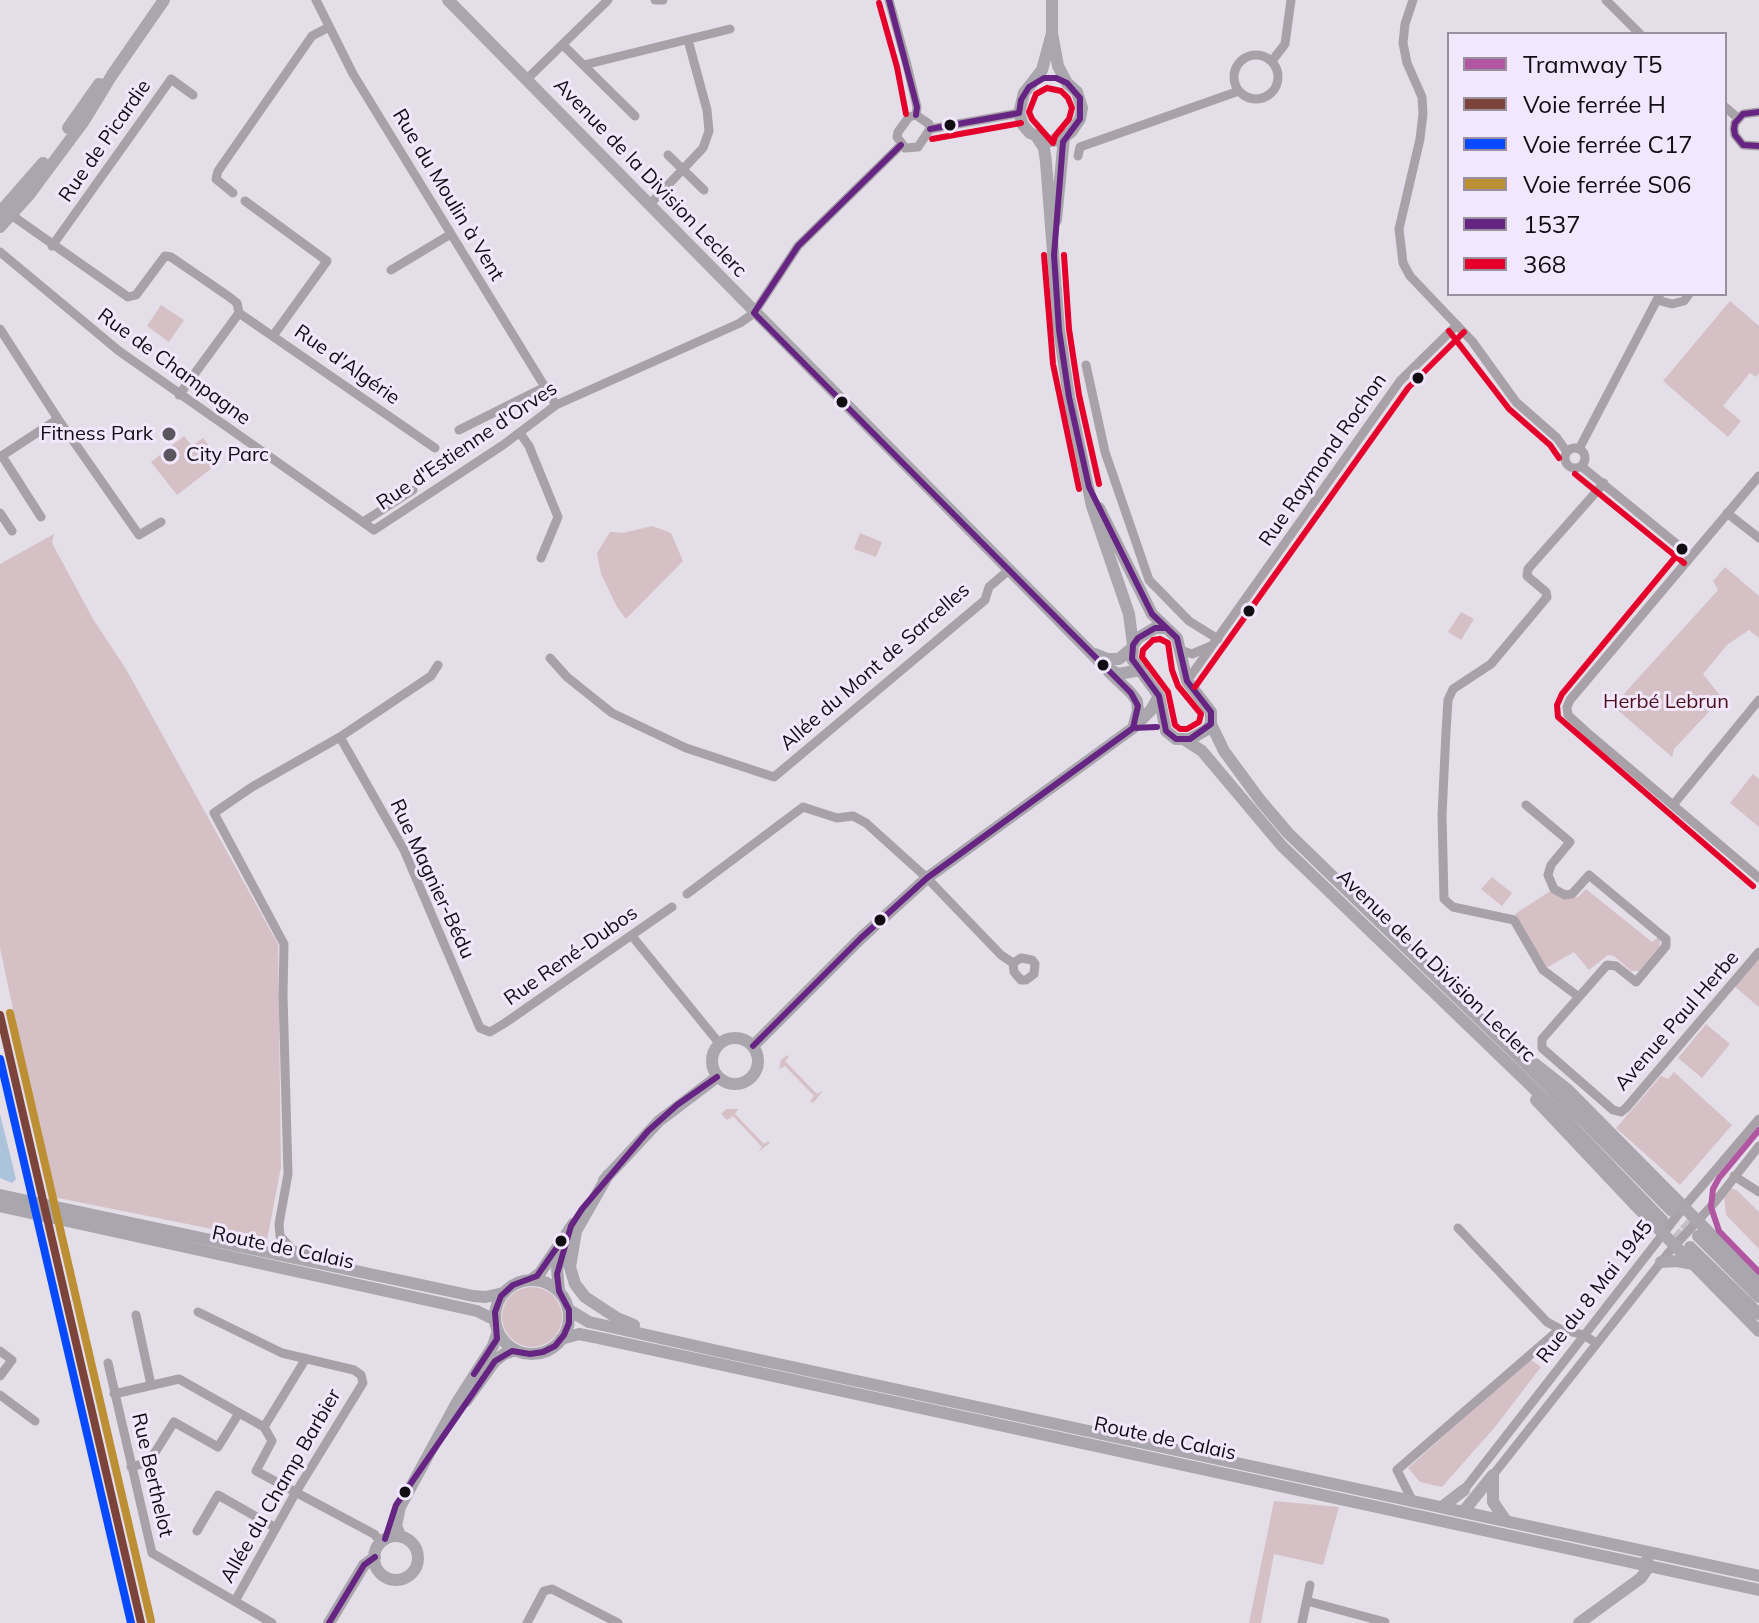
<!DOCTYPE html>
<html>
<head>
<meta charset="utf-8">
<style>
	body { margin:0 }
	#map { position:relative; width:1759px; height:1623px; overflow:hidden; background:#e4dee9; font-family:Mulish,sans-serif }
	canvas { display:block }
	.legend { position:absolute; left:1447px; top:32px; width:280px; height:264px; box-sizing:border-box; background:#f2e7fc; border:2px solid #98909f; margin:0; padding:10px 14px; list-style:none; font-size:24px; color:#100d13 }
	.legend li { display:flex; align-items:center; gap:16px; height:40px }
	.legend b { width:40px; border:2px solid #98909f }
</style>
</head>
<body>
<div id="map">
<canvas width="1759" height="1623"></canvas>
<ul class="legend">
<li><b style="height:10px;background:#b156a1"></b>Tramway T5</li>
<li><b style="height:10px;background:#7b4339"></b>Voie ferrée H</li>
<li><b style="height:10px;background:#0749ff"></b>Voie ferrée C17</li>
<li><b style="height:10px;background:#bc8f34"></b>Voie ferrée S06</li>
<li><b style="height:10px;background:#662483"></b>1537</li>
<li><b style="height:10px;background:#e4002b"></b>368</li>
</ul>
</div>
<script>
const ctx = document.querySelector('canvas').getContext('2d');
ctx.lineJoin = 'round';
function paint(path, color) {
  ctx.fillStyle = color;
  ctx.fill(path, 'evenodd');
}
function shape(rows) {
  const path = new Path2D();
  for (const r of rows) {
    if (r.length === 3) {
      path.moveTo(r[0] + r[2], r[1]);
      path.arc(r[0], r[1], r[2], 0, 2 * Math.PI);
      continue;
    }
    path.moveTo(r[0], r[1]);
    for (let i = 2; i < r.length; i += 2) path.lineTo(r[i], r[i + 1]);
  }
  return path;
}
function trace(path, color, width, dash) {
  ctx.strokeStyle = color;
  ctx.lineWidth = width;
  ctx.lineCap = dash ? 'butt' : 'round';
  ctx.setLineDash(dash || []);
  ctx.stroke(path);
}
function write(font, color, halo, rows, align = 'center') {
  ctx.font = font + ' Mulish,sans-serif';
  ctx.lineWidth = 6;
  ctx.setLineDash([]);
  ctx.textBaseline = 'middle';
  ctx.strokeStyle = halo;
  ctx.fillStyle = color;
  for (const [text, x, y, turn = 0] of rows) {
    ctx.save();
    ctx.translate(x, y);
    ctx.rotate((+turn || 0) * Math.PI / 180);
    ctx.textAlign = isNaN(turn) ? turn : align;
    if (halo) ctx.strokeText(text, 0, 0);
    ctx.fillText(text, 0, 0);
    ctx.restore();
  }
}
paint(shape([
	[1730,301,1759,326,1759,373,1756,377,1750,373,1723,406,1741,421,1728,437,1663,381],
	[161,305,184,320,169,342,147,326],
	[184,436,192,446,203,438,221,461,177,495,151,462],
	[652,526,671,533,683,561,626,619,617,607,601,574,597,553,610,532,623,533],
	[860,533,882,542,876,557,854,549],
	[54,534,52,543,93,619,126,669,278,944,281,1167,267,1240,53,1197,0,948,0,564],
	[1725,567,1759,596,1759,638,1749,630,1727,645,1703,674,1722,698,1674,749,1672,757,1613,706,1718,590,1713,581],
	[1461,612,1474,619,1461,640,1448,632],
	[1753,774,1759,779,1759,827,1730,803],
	[1492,877,1512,893,1502,906,1481,889],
	[1586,889,1652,942,1658,937,1661,939,1659,947,1639,971,1631,971,1614,956,1608,955,1589,970,1574,952,1546,968,1515,914,1552,890,1570,899,1579,896],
	[1759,956,1759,1007,1734,986],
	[1706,1024,1730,1044,1702,1078,1678,1058],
	[787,1055,789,1057,785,1061,817,1094,823,1091,813,1103,810,1101,814,1096,785,1066,779,1069,781,1060],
	[1674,1072,1732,1125,1680,1185,1616,1128,1661,1076,1668,1079],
	[726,1109,738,1109,735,1114,764,1144,768,1141,770,1143,758,1152,762,1147,733,1116,727,1120,721,1114],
	[1729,1187,1738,1191,1759,1212,1759,1249,1726,1215,1724,1197],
	[532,1317,30],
	[1530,1359,1541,1367,1495,1427,1442,1487,1420,1482,1408,1468],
	[1274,1501,1339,1507,1323,1565,1274,1554,1261,1623,1249,1623]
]), '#d5c0c5');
paint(shape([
	[0,1114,16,1179,12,1183,0,1178]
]), '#abc3db');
trace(shape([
	[1671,1210,1698,1236],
	[1662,1220,1690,1247]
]), '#c4bfc9', 12, [12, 6]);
trace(shape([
	[316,0,353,74,556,405],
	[655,0,663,0],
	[889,0,907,65,917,107,916,115],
	[1413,0,1405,24,1403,43,1407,63,1422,97,1423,114,1420,139,1399,229,1403,263,1410,276,1472,341,1516,402,1557,438,1567,452],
	[1606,0,1640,34],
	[563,45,635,116],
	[1256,77,22],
	[1272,61,1285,44,1291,0],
	[584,65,730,29],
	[526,80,608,0],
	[1725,107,1738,118],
	[1759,112,1743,114,1735,123,1734,129,1735,135,1743,145,1759,146],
	[916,115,929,124,930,129,918,147,905,148,897,137,898,132,909,117,916,115],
	[930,129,1019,113],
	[668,155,704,190],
	[1078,156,1080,147,1239,91],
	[233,193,216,179,218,171,312,36,329,27],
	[245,201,327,261,273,336],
	[649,205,703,148,709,131,707,110,688,40],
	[7,212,128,297,136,295,165,256,171,257,228,296,237,303,239,313],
	[52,246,169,82,171,79,193,95],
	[0,252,119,351,374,530,503,445,556,405,740,323,754,313,798,246,901,145],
	[391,270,451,234],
	[1657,300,1672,304,1684,301,1689,294],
	[239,313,435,448],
	[0,329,58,419,139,535,161,522],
	[1086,365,1105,452,1149,580,1189,621,1218,639],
	[179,395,239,313],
	[459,430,545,387],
	[520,433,529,446,558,517,541,558],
	[1575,458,10],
	[1579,449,1660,294],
	[2,456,41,517],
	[0,457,58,419],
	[1581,466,1690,555],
	[1759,476,1570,700,1567,707,1568,715,1590,735,1759,878],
	[0,513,12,531],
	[1727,513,1759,538],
	[363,522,413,490],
	[1180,650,1192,654,1211,646],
	[550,658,567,677,612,713,686,748,774,777,985,600,989,587,1010,569],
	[1187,681,1400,381,1457,325],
	[340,737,404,850,480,1028,490,1032,505,1023,672,907],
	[1526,805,1570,842,1551,865,1548,875,1554,889,1565,895,1572,894,1589,875,1666,939,1666,946,1636,982,1616,966,1607,965,1542,1039,1542,1048,1613,1110,1621,1112,1626,1108,1759,952],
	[1673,805,1759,700],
	[687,894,803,807,837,818,853,816,866,823,927,878,1001,955,1013,963,1021,958,1032,960,1035,964,1034,974,1026,980,1021,980,1014,972,1013,963],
	[632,936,719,1043],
	[1579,997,1543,970,1514,920,1453,907,1444,899,1442,815,1446,732,1448,700,1453,689,1491,664,1547,597,1546,592,1527,576,1528,569,1604,483],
	[1734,1176,1759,1192],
	[1458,1228,1547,1322,1560,1329,1584,1335,1596,1343],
	[322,1258,293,1250,280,1236,279,1224,288,1174,283,995,284,944,214,813,252,787,340,737,431,676,438,665],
	[198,1312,282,1353,354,1370,361,1375,363,1383,296,1492,235,1601],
	[136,1315,151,1385],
	[0,1351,12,1360,0,1376],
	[108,1363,152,1553,272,1623],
	[114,1394,179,1379,264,1427],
	[0,1395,35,1421],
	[264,1427,272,1441,256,1471,374,1534,381,1542],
	[264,1427,305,1360],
	[131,1467,149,1462,174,1422,218,1447,239,1413],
	[1493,1475,1669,1252,1715,1202,1759,1146],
	[1464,1490,1684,1207,1759,1119],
	[1412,1500,1397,1470,1560,1329],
	[197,1531,218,1495,276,1528],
	[1307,1601,1385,1622],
	[527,1623,544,1591,552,1589,618,1623],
	[1302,1623,1310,1585]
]), '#a8a2a8', 9);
trace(shape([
	[448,0,1104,666,1118,674,1141,670],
	[1052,0,1052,33,1058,66,1067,83,1077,92,1082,108,1080,119,1072,131,1061,140,1049,141,1030,133,1023,125,1019,113,1024,93,1042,70,1052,33],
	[68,128,99,84],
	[1038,139,1044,148,1046,162,1059,330,1069,397,1092,506,1129,614,1133,645],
	[0,212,43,163],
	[1056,220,1064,138],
	[0,227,29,195,84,121,112,75,164,0],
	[1099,508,1152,614,1177,638,1187,681,1211,712,1211,724,1206,730,1190,739,1176,739,1166,731,1159,696,1132,659,1133,645,1138,638,1155,628,1165,628],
	[1095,654,1107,659,1119,659,1132,648],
	[1109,672,1131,693,1137,701,1138,711,1134,725],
	[1211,724,1224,751,1260,800,1288,833,1564,1101,1671,1210],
	[1185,740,1202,751,1282,846,1555,1109,1662,1220],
	[735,1061,23],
	[753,1046,861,938,927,878,1133,728,1151,710,1159,696],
	[1535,1064,1568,1090,1759,1283],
	[1536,1100,1636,1206,1759,1331],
	[608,1175,576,1231,570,1267,575,1284,585,1297,617,1318,634,1325],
	[604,1180,659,1121,717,1077],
	[0,1195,473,1296,486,1297,503,1293],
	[0,1206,477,1311,495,1320],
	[1698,1236,1759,1297],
	[1690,1247,1759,1314],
	[1661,1262,1677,1261,1693,1264],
	[532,1279,540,1273,573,1224],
	[532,1317,37],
	[559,1291,557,1269,567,1240],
	[569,1310,589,1322,718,1351,1759,1576],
	[561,1339,579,1334,599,1338,1759,1590],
	[466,1401,495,1361,504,1354,516,1350],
	[1493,1475,1493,1502,1506,1521],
	[1442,1507,1464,1490],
	[1463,1512,1493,1475],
	[396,1558,22],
	[401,1537,396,1526,400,1507,456,1404,493,1346,498,1331],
	[329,1623,364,1565,375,1557],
	[1579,1623,1641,1578,1649,1566,1647,1560]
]), '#aaa6ad', 12);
trace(shape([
	[889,0,917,107,916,115],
	[1759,112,1743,114,1735,123,1734,129,1735,135,1743,145,1759,146],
	[930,129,1019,113,1021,100,1029,87,1044,78,1056,78,1067,83,1080,98,1080,119,1063,142,1054,255,1059,330,1069,397,1089,487,1152,614,1177,638,1187,681,1211,712,1211,724,1190,739,1176,739,1166,731,1159,696,1132,659,1133,645,1138,638,1155,628,1165,628],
	[901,145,798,246,754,313,1131,693,1138,706,1133,728],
	[753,1046,861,938,927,878,1133,728,1157,727],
	[474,1374,497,1339,495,1312,501,1296,513,1285,537,1276,562,1240],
	[385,1539,396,1505,495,1361,512,1351,530,1354,543,1352,555,1346,564,1335,569,1323,569,1310,559,1291,557,1274,571,1226,582,1209,648,1131,677,1105,717,1077],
	[329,1623,364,1565,375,1557]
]), '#662483', 6);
trace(shape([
	[879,3,897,67,906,114],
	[1047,88,1061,91,1068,98,1072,108,1069,119,1055,136,1053,143,1032,119,1029,112,1036,94,1047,88],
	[932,139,1021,123],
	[1044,255,1053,364,1079,489],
	[1064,255,1069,329,1079,395,1099,484],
	[1449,331,1509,409,1550,445,1559,458],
	[1575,474,1684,563],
	[1682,549,1562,694,1557,705,1558,717,1753,886],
	[1160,639,1168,643,1172,670,1178,686,1201,714,1199,722,1187,729,1180,729,1175,725,1168,692,1142,657,1143,650,1153,640,1160,639],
	[1195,687,1408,388,1464,332]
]), '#e4002b', 6);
trace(shape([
	[0,1015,141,1623]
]), '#7b4339', 8);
trace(shape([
	[0,1059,131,1623]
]), '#0749ff', 8);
trace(shape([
	[10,1013,151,1621]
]), '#bc8f34', 8);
trace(shape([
	[1759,1130,1719,1178,1713,1189,1711,1207,1719,1231,1759,1272]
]), '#b156a1', 6);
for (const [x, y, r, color] of [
	[950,125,7,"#100d13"],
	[1418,378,7,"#100d13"],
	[842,402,7,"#100d13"],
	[169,434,8,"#5a565e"],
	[170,455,8,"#5a565e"],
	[1682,549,7,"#100d13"],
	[1249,611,7,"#100d13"],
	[1103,665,7,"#100d13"],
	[880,920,7,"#100d13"],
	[561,1241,7,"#100d13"],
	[405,1492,7,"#100d13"]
]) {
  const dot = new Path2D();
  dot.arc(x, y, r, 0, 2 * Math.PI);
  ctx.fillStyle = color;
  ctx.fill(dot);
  trace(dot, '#f2e7fc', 3);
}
write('20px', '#100d13', '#f2e7fc', [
	["Rue de Picardie",105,141,-55],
	["Avenue de la Division Leclerc",650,178,46],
	["Rue du Moulin à Vent",448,195,59],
	["Rue d'Algérie",347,365,35],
	["Rue de Champagne",174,367,36],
	["Rue d'Estienne d'Orves",467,446,-34],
	["Rue Raymond Rochon",1323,460,-55],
	["Allée du Mont de Sarcelles",875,667,-41],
	["Rue Magnier-Bédu",432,879,65],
	["Rue René-Dubos",571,956,-35],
	["Avenue de la Division Leclerc",1436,966,44],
	["Avenue Paul Herbe",1677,1021,-49],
	["Route de Calais",283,1248,12],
	["Rue du 8 Mai 1945",1595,1292,-52],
	["Route de Calais",1165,1439,12],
	["Rue Berthelot",152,1475,77],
	["Allée du Champ Barbier",281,1486,-60]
]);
write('20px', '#100d13', '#f2e7fc', [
	["Fitness Park",153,434],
	["City Parc",186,455,"left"]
], 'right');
write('20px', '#4c1019', '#f2e7fc', [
	["Herbé Lebrun",1666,702]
]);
</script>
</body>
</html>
